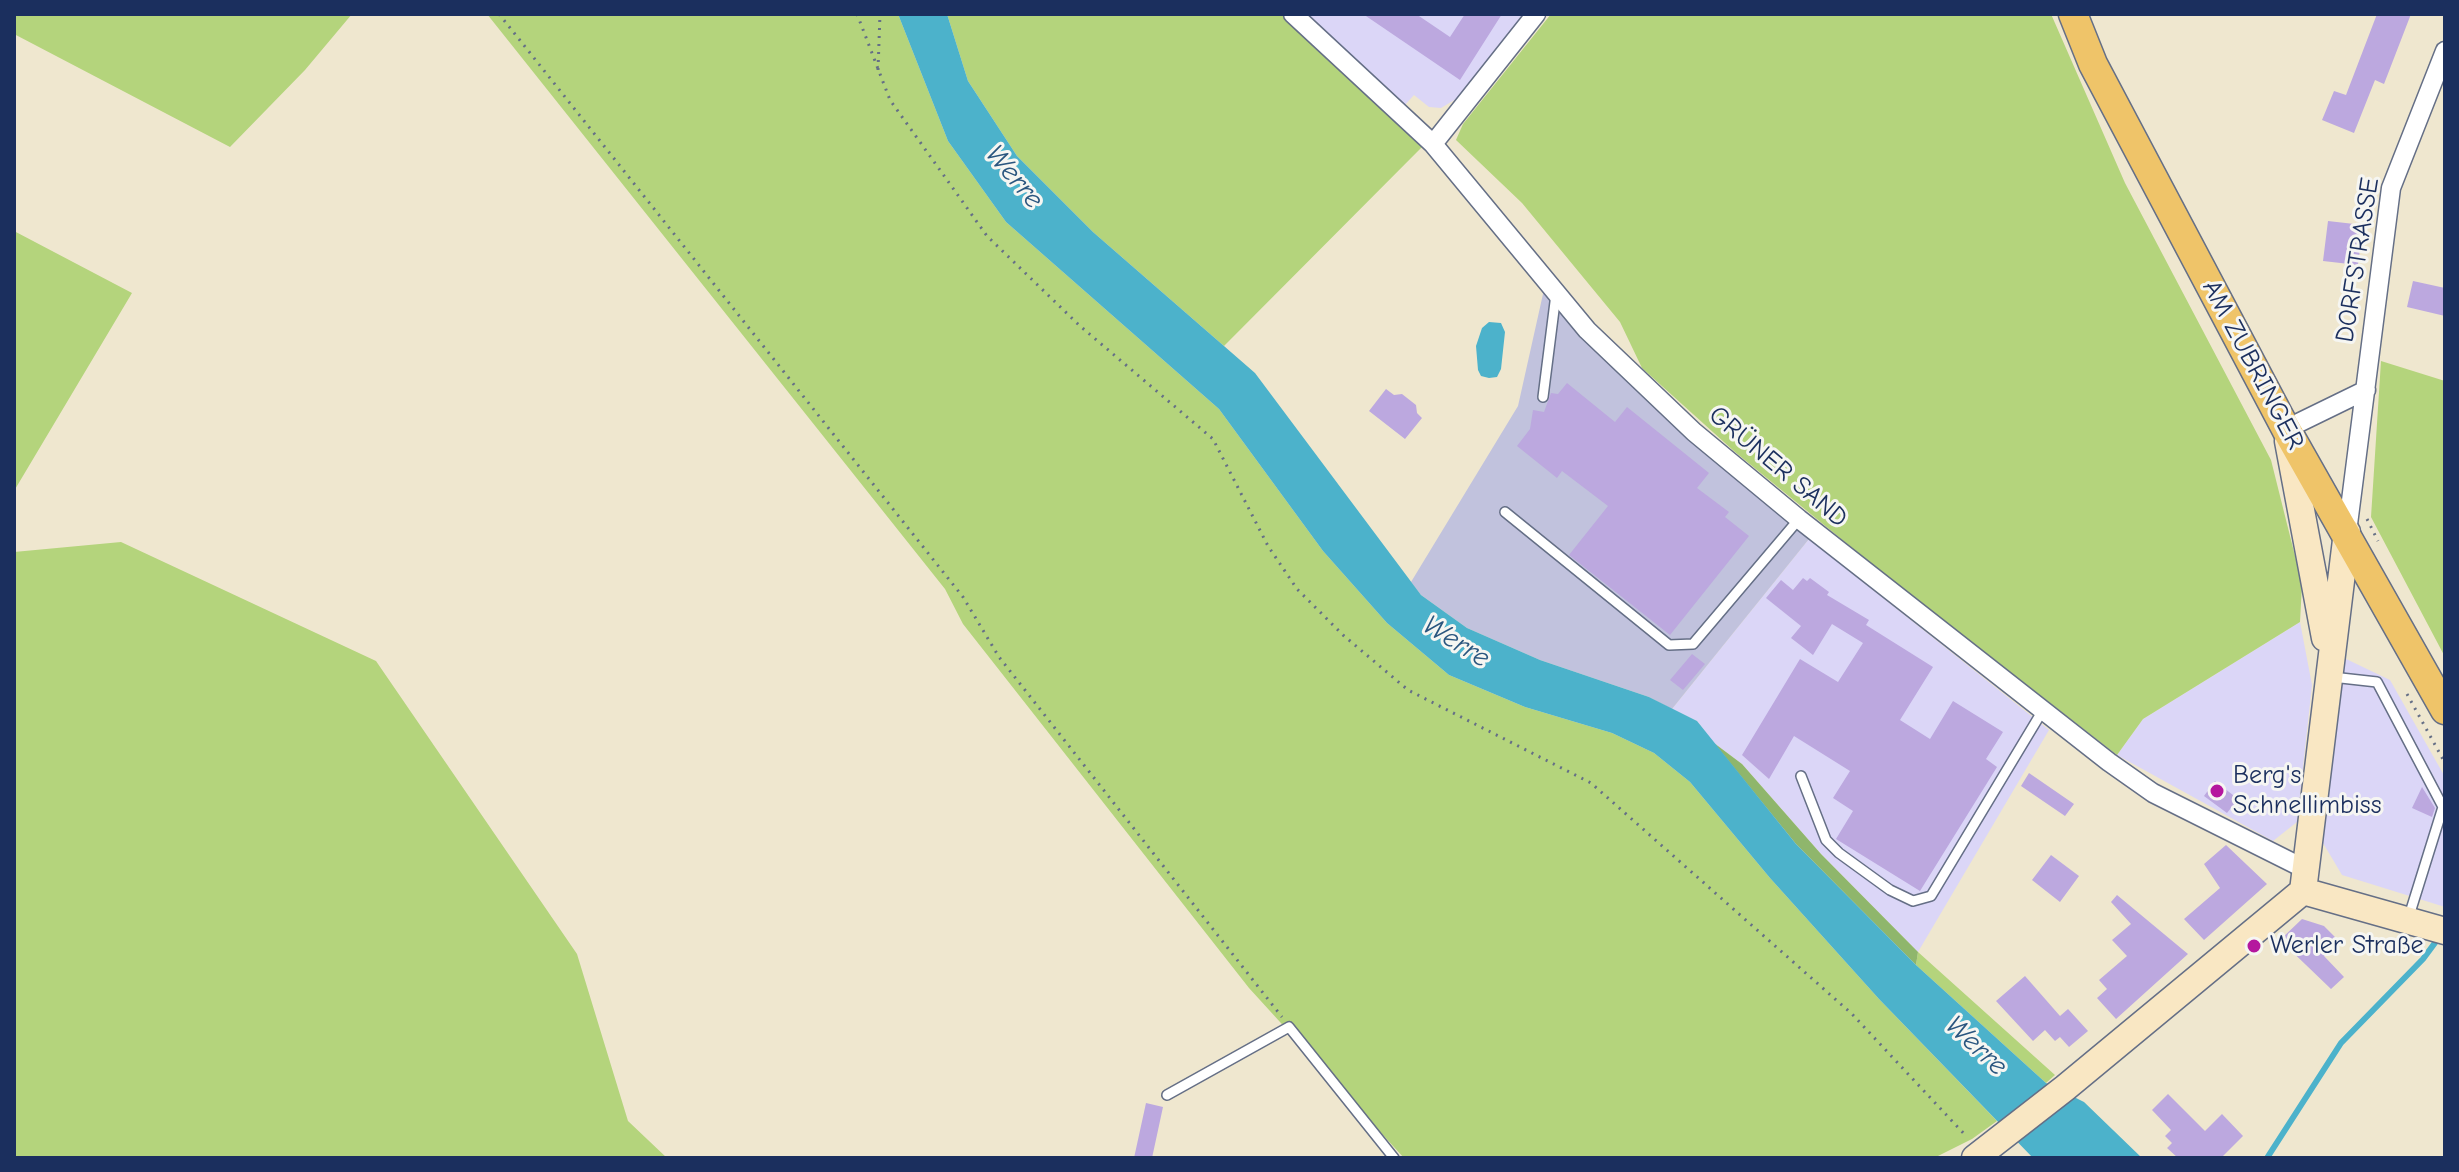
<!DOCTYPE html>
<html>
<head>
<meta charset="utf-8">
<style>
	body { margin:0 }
	#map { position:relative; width:2459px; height:1172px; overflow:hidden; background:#efe7cf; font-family:"Comic Neue",sans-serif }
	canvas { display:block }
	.frame { position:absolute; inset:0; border:16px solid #1b2f5e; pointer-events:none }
</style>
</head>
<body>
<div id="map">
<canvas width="2459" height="1172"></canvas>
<div class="frame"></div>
</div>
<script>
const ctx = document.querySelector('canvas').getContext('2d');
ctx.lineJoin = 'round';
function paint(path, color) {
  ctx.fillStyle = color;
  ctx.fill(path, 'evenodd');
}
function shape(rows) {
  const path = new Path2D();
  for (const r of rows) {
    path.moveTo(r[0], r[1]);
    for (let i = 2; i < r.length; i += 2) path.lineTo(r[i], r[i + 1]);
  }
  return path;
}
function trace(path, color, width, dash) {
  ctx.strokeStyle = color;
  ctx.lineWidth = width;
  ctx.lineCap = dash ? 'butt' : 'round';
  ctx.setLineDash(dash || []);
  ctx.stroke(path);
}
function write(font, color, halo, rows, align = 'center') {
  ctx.font = font + ' "Comic Neue",sans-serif';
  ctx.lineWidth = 6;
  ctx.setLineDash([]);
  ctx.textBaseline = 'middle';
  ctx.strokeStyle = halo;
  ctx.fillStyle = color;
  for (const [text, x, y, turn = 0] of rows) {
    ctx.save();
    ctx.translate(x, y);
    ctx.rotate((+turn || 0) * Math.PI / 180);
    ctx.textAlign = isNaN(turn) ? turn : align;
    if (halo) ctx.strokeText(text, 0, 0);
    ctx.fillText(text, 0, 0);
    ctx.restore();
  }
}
paint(shape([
	[1308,14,1526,14,1466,93,1441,108,1429,107,1414,95,1404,106,1305,18],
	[1809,539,2049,730,1918,952,1821,854,1742,764,1714,743,1697,721,1672,709],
	[2300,622,2312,685,2297,822,2273,841,2117,755,2143,719],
	[2342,657,2390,680,2445,777,2445,907,2342,875,2323,843]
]), '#dbd6f7');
paint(shape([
	[1545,285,1688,436,1809,539,1672,709,1649,697,1540,660,1467,628,1421,595,1411,582,1518,406]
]), '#c1c2dd');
paint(shape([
	[14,14,352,14,305,70,230,147,14,34],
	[487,14,898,14,948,141,1006,222,1219,409,1323,551,1387,623,1449,675,1525,707,1612,733,1654,753,1690,782,1770,878,1879,999,1997,1121,1972,1139,1934,1158,1404,1158,1249,988,963,624,945,589],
	[947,14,1285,14,1422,147,1224,346,1093,232,1017,156,968,81],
	[1551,14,2051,14,2125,183,2271,460,2302,584,2300,622,2143,719,2117,755,1884,574,1735,452,1642,368,1620,322,1522,203,1456,140,1463,124],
	[14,231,132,293,14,491],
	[2381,361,2445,381,2445,657,2371,517],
	[121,542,376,661,577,954,628,1121,667,1158,14,1158,14,552],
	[1918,952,2055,1075,2046,1083,1916,965]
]), '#b4d47c');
paint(shape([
	[1714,743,1742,764,1821,854,1918,952,1916,965,1796,844]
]), '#8fb66c');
paint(shape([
	[898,14,947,14,968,81,1017,156,1093,232,1255,373,1421,595,1467,628,1540,660,1649,697,1697,721,1796,844,1916,965,2046,1083,2084,1102,2142,1158,2033,1158,1879,999,1770,878,1690,782,1654,753,1612,733,1525,707,1449,675,1387,623,1323,551,1219,409,1006,222,948,141],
	[1489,322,1501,323,1505,332,1501,369,1497,377,1489,378,1481,376,1478,370,1476,346,1482,328]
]), '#4cb2cb');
trace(shape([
	[2267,1158,2341,1043,2423,959,2440,936]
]), '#4cb2cb', 6);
paint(shape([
	[1363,14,1416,14,1450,37,1465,14,1502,14,1460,80],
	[2377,14,2411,14,2384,84,2375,80,2354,133,2322,120,2334,91,2346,95],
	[2328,221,2363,225,2358,265,2323,261],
	[2413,281,2445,288,2445,316,2407,307],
	[1567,383,1615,422,1627,407,1709,473,1697,488,1729,512,1725,517,1749,536,1670,635,1569,555,1608,506,1562,471,1557,478,1517,446,1530,429,1533,410,1544,412,1551,393,1558,394],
	[1386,389,1394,395,1402,394,1416,405,1417,413,1422,418,1405,439,1369,411],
	[1803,578,1807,581,1810,578,1829,592,1827,595,1869,620,1866,625,1933,667,1900,720,1930,739,1953,701,2003,732,1986,759,1997,767,1920,891,1836,839,1853,811,1833,798,1850,771,1794,736,1769,779,1742,755,1800,659,1838,682,1863,643,1832,624,1813,655,1791,638,1801,626,1766,598,1781,580,1793,590],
	[1692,654,1705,664,1683,690,1670,680],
	[2029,773,2074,804,2065,816,2021,786],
	[2215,781,2238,799,2227,813,2204,796],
	[2422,787,2435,808,2432,817,2412,808],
	[2226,845,2267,884,2204,940,2184,919,2220,888,2204,864],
	[2051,855,2079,876,2060,902,2032,880],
	[2117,895,2188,954,2116,1019,2097,998,2107,989,2099,980,2127,956,2112,940,2131,924,2111,902],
	[2302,919,2324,926,2339,941,2324,956,2344,977,2331,989,2280,940],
	[2025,976,2060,1016,2068,1009,2088,1031,2069,1047,2060,1037,2055,1041,2045,1030,2033,1041,1996,1001],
	[2168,1094,2205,1131,2222,1114,2243,1136,2221,1158,2178,1158,2167,1148,2172,1143,2165,1136,2171,1130,2152,1110],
	[1146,1103,1163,1107,1152,1158,1134,1158]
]), '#bca8df');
const lane = shape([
	[1543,397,1556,294],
	[1505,512,1669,645,1693,644,1799,519],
	[2332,677,2377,682,2443,807,2409,916],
	[1801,776,1826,840,1839,853,1890,890,1913,901,1931,896,2043,710],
	[1167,1095,1289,1027,1394,1158]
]);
const street = shape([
	[1293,14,1433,144,1587,330,1694,432,1799,519,2109,762,2153,793,2305,869],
	[1433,144,1536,14],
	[2286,429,2366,390],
	[2347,532,2391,188,2445,51]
]);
const secondary = shape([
	[2288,441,2325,638],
	[2303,891,2445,931],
	[1975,1158,2065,1088,2303,891,2347,532]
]);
const primary = shape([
	[2073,14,2093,64,2286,429,2445,710]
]);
trace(lane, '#656f86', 12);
trace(street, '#656f86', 21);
trace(secondary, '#656f86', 29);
trace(primary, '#656f86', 31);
trace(shape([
	[499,14,963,597,999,657,1282,1017],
	[857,14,890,100,987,236,1080,326,1213,439,1268,546,1297,589,1343,635,1408,690,1591,783,1852,1014,1967,1137],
	[878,70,880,14],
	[2367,519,2378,541],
	[2407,694,2445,763]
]), '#656f86', 3, [2, 6]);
trace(lane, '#fff', 9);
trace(street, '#fff', 18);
trace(secondary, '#f9e7c3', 26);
trace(primary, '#efc469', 28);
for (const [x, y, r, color] of [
	[2217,791,8,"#b5179e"],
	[2254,946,8,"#b5179e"]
]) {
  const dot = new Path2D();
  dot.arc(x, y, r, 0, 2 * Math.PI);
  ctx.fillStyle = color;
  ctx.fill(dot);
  trace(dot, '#f6f6f2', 3);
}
write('26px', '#1b2f5e', '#f6f6f2', [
	["DORFSTRASSE",2358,260,-81],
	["AM ZUBRINGER",2253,365,62],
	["GRÜNER SAND",1778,467,40]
]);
write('26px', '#1b2f5e', '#f6f6f2', [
	["Berg's",2233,776],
	["Schnellimbiss",2233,806],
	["Werler Straße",2270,946]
], 'left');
write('italic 28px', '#2a567f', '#f6f6f2', [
	["Werre",1014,177,50],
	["Werre",1456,642,32],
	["Werre",1976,1046,43]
]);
</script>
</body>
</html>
